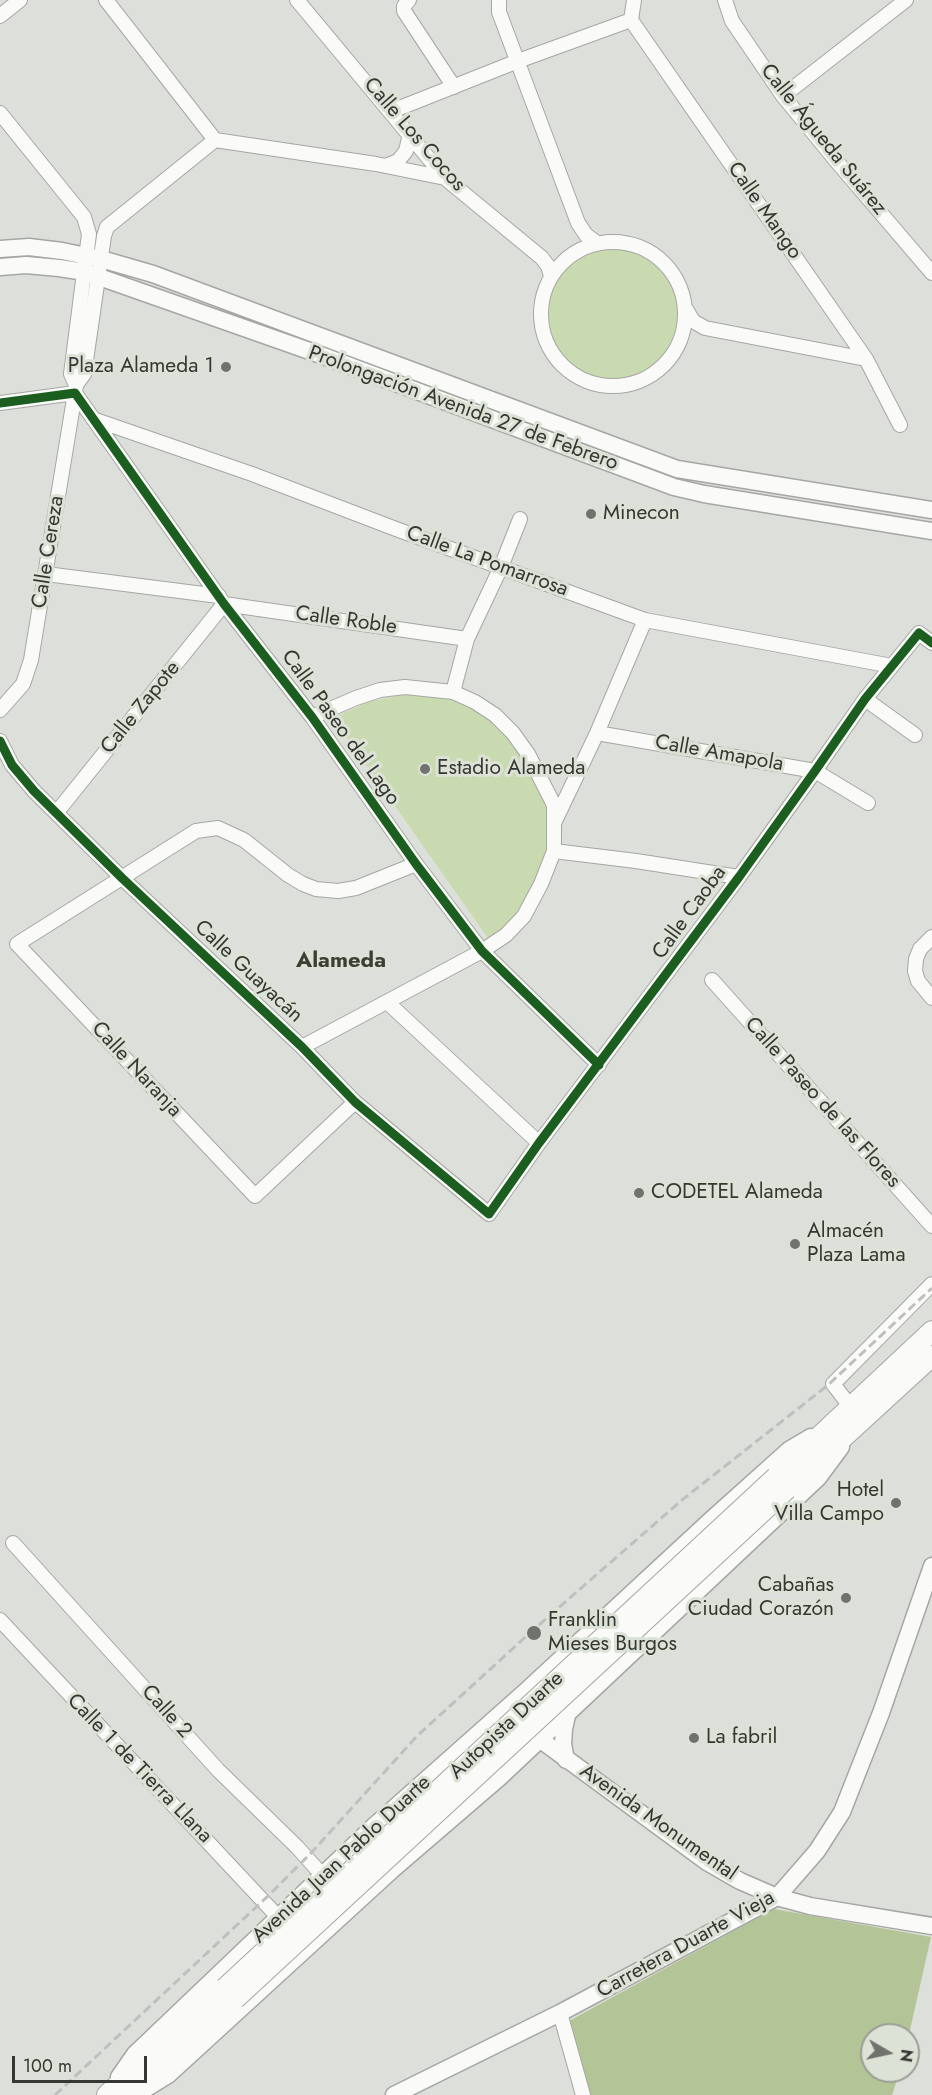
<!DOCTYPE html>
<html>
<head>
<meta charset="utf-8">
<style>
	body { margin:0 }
	#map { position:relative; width:932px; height:2095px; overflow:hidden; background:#dddfda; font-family:Jost,sans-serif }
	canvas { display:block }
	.north { position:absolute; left:860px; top:2023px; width:60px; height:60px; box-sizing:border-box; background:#dde2d7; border:2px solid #9a9e95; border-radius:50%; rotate:99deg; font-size:16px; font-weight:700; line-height:24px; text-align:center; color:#353733 }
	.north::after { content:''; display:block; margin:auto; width:21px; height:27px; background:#70726d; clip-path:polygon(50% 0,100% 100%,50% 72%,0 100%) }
	.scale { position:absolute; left:12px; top:2056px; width:135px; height:27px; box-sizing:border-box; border:3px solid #353733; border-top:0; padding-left:8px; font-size:18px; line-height:21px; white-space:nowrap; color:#353733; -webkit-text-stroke:4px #dde2d7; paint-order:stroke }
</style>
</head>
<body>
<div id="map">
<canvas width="932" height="2095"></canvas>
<div class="north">N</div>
<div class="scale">100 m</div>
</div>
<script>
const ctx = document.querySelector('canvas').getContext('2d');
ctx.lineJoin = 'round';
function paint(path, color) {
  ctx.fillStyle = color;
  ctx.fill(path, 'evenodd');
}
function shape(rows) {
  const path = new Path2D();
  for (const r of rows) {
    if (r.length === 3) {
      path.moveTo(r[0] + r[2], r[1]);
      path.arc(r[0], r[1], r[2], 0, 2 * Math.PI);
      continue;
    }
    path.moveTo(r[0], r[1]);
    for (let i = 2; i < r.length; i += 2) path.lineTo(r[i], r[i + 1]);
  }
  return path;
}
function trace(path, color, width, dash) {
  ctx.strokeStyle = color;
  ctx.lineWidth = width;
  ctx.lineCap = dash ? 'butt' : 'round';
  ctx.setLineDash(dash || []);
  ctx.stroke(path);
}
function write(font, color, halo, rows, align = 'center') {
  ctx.font = font + ' Jost,sans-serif';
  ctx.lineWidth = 6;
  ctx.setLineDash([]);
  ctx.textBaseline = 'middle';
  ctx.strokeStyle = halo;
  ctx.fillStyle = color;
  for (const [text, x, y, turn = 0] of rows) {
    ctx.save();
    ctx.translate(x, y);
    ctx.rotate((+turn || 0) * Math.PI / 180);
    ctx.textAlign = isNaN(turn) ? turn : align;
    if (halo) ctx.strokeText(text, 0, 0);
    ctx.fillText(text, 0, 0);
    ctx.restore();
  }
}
paint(shape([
	[613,314,67],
	[407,694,449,698,484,714,520,747,550,807,551,850,533,892,516,919,490,941,333,718,368,702]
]), '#c9dab0');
paint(shape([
	[774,1909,931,1937,908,2039,908,2035,872,2035,872,2071,900,2071,892,2095,590,2095,569,2021]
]), '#b3c596');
const minor = shape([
	[106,0,215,140],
	[297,0,445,178,542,258,548,266,551,276],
	[409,0,404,6,404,11,454,87],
	[499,0,499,12,578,223,586,235,597,243],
	[634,0,631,20,866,359,900,425],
	[725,0,732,21,783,96,838,163,932,273],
	[0,16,20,0],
	[783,96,906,0],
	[392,111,518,61,631,20],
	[0,113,84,217,89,234,71,374,76,385,75,393,31,660,23,684,0,710],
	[215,140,376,164,445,178],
	[386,166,398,161,406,151,409,138,408,132],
	[613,314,72],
	[686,309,693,321,705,328,866,359],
	[76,385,84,374,104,236,107,227,215,140],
	[0,403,75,393,224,604,312,717,416,864,482,951,599,1065],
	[93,419,252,474,396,529,645,620,892,666],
	[46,574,219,596],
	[453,692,467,639,501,567,520,519],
	[865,699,915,735],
	[597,733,815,771,868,803],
	[0,741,12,765,34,791,122,878,302,1047,355,1102,489,1214,539,1143,739,877,815,771,865,699,919,633,932,643],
	[57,812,224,604,467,639],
	[555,821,597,733,645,620],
	[554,851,636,861,739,877],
	[932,937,920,949,916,959,915,971,918,981,932,998],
	[712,980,932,1226],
	[387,1002,539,1143],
	[302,1047,482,951,506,935,524,916,541,884,554,851,554,805,528,754,513,733,495,715,475,702,453,692,405,687,380,690,356,698,312,717],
	[355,1102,255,1196,17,944,196,831,218,828,244,840,288,875,303,884,316,889,338,891,356,888,416,864],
	[850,1406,833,1384,932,1284],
	[13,1543,218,1770,297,1847,323,1876],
	[0,1620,279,1918],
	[560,2013,583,2095]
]);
const major = shape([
	[0,249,29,247,62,251,101,259,153,274,677,469,932,510],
	[0,267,26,265,59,268,85,272,318,354,674,487,704,494,932,531],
	[530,1732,707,1862,740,1881,777,1897,810,1906,932,1926],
	[566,1760,563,1744,564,1729,568,1711],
	[119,2077,135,2054,374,1826,526,1691,713,1518,789,1450,811,1437],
	[142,2091,168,2075,392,1870,499,1778,818,1478,841,1447],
	[394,2095,560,2013,777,1897,817,1851,842,1812,881,1713,932,1566]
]);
const highway = shape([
	[776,1477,932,1331],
	[787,1489,932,1356],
	[107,2095,225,1988],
	[130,2095,235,1999]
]);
trace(minor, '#a5a7a3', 16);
trace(major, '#a5a7a3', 19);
trace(highway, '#a5a7a3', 22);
trace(minor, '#fafaf9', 14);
trace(major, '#fafaf9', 16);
trace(highway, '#fafaf9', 20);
trace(shape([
	[55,2095,268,1896,312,1852,417,1736,532,1631,682,1500,828,1385,932,1288]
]), '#bec0be', 3, [9, 4.5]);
const highwayBridge = shape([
	[225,1988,776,1477],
	[235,1999,787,1489]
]);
trace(highwayBridge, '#a5a7a3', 22, []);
trace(highwayBridge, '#fafaf9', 20);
trace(shape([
	[0,403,75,393,224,604,312,717,416,864,482,951,599,1065],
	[0,741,12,765,34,791,122,878,302,1047,355,1102,489,1214,539,1143,739,877,815,771,865,699,919,633,932,643]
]), '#1b5e20', 9);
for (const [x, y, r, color] of [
	[226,367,6,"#70726d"],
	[591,514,6,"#70726d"],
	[425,769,6,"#70726d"],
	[639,1193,6,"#70726d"],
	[795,1244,6,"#70726d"],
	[896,1503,6,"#70726d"],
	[846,1598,6,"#70726d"],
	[534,1633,8,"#70726d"],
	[694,1738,6,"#70726d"]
]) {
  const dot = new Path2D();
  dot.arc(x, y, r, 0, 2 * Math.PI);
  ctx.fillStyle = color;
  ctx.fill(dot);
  trace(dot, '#dde2d7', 2);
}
write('21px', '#353733', '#dde2d7', [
	["Calle Los Cocos",414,135,49],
	["Calle Águeda Suárez",823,140,51],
	["Calle Mango",764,211,55],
	["Prolongación Avenida 27 de Febrero",463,409,20],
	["Calle Cereza",49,552,-81],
	["Calle La Pomarrosa",487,562,20],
	["Calle Roble",346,621,8],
	["Calle Zapote",141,708,-51],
	["Calle Paseo del Lago",340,728,54],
	["Calle Amapola",719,754,10],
	["Calle Caoba",690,913,-54],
	["Calle Guayacán",248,972,43],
	["Calle Naranja",136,1070,47],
	["Calle Paseo de las Flores",822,1103,48],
	["Calle 2",166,1712,48],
	["Autopista Duarte",507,1726,-43],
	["Calle 1 de Tierra Llana",139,1769,46],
	["Avenida Monumental",658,1823,35],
	["Avenida Juan Pablo Duarte",342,1860,-43],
	["Carretera Duarte Vieja",686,1945,-29]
]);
write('21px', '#353733', '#dde2d7', [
	["Plaza Alameda 1",214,367,"right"],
	["Minecon",603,514],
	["Estadio Alameda",437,769],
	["CODETEL Alameda",651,1193],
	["Almacén",807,1232],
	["Plaza Lama",807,1256],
	["Hotel",884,1491,"right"],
	["Villa Campo",884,1515,"right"],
	["Cabañas",834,1586,"right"],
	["Ciudad Corazón",834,1610,"right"],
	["Franklin",548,1621],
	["Mieses Burgos",548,1645],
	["La fabril",706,1738]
], 'left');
write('bold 22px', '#3b3f35', '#dde2d7', [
	["Alameda",341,962]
]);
</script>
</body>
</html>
